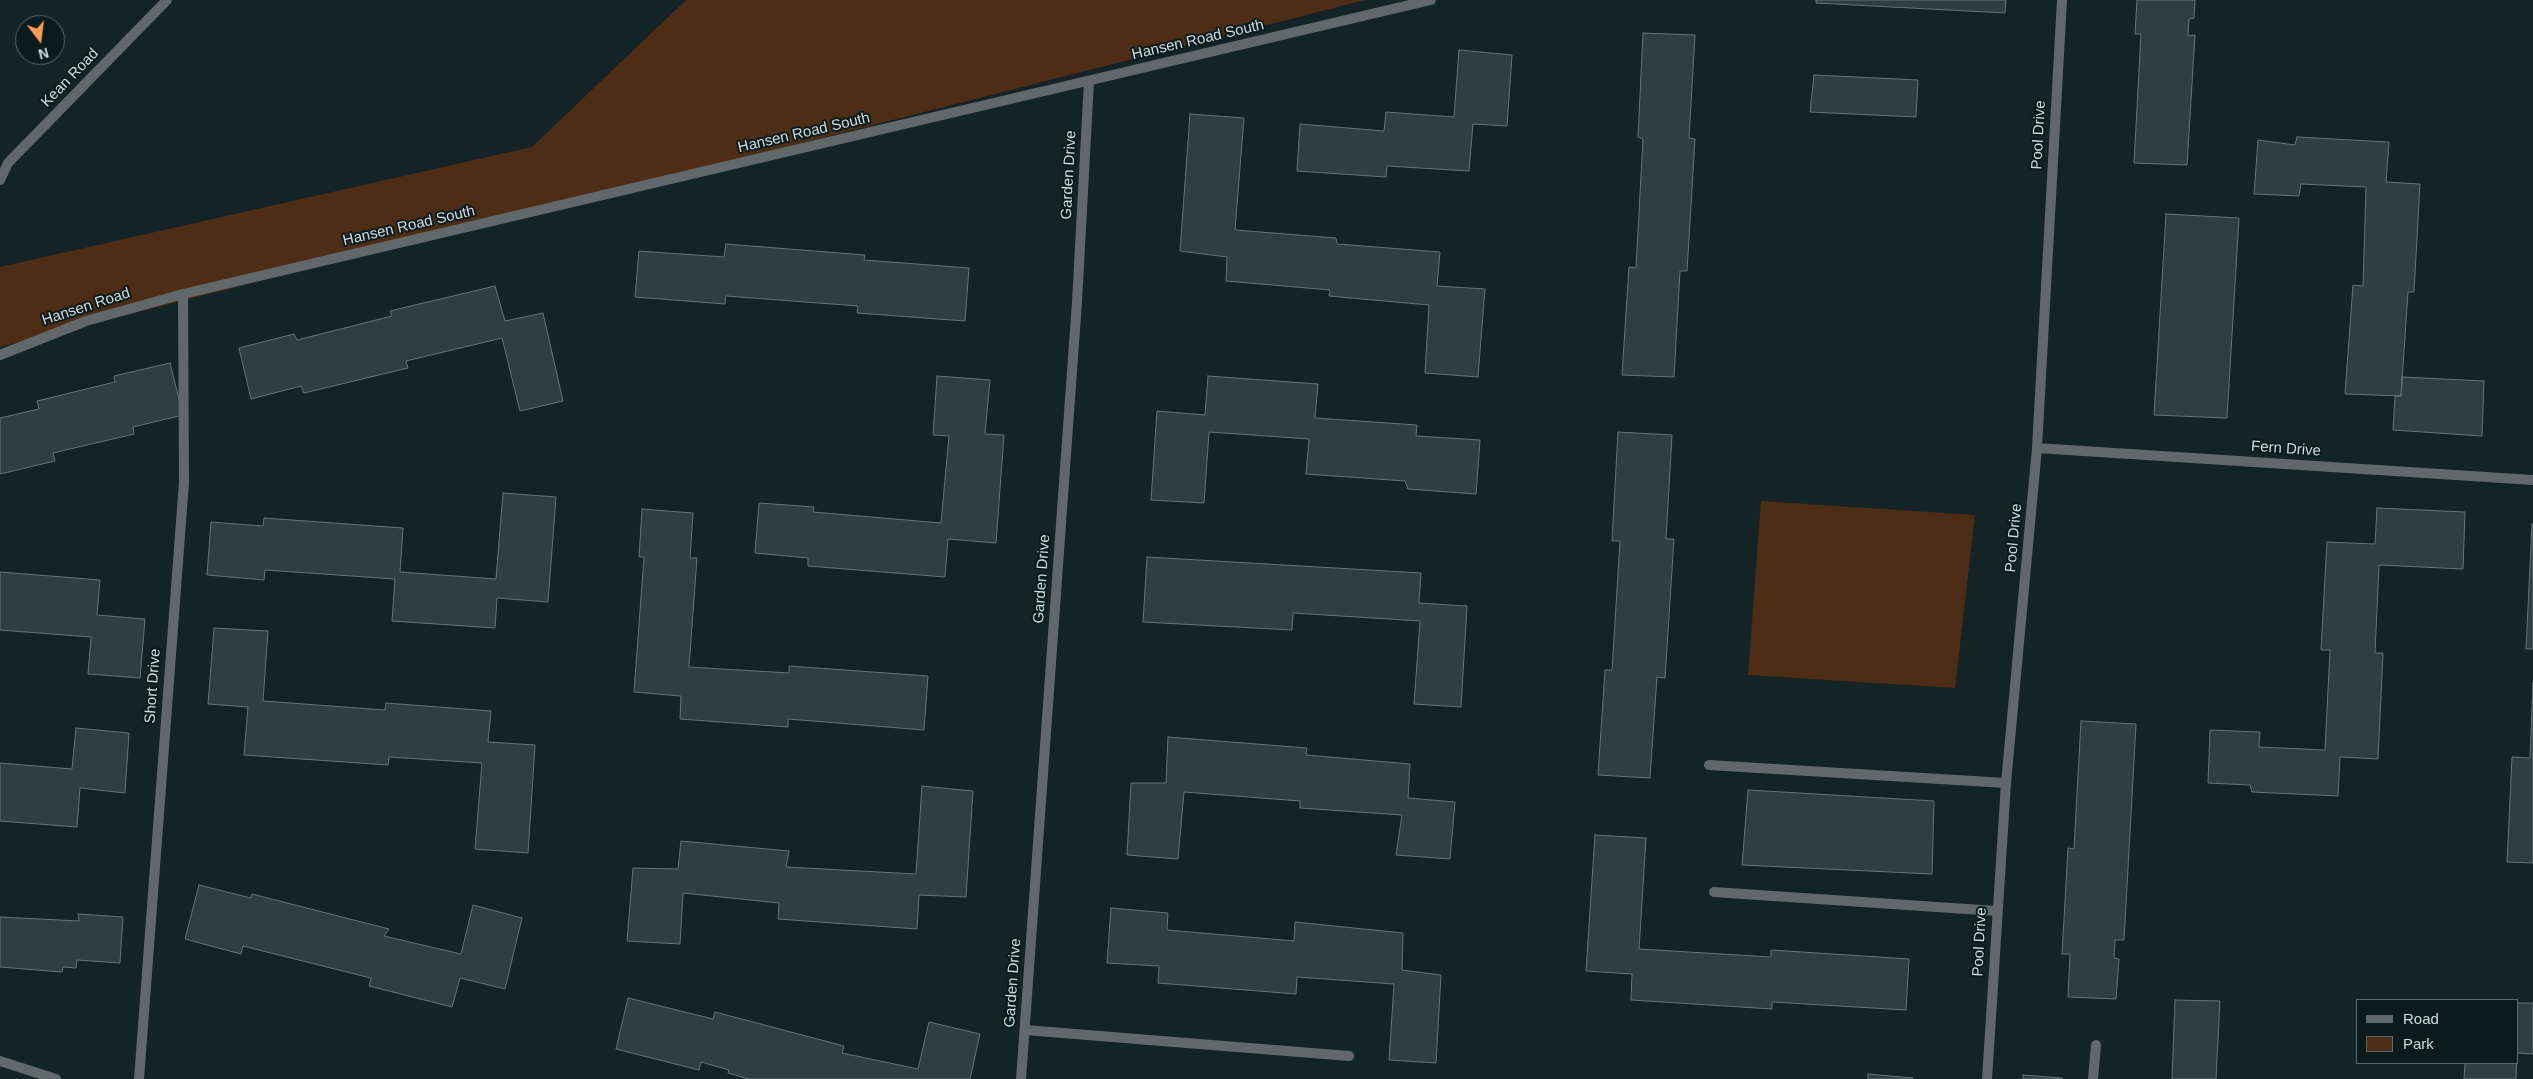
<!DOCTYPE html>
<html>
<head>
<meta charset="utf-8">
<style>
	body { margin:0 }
	#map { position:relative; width:2533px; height:1079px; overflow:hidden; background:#142426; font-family:Helvetica,sans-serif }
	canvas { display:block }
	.legend { position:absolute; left:2356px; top:999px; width:162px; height:65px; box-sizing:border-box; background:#0b1b1c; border:1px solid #5a6869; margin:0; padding:6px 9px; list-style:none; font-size:15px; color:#d1dbdc }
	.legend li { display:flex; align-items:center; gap:10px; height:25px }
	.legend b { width:25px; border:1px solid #5a6869 }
	.north { position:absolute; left:15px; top:15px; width:50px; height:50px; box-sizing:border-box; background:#0b1b1c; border:1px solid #5a6869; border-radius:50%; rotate:165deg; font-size:14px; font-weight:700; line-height:20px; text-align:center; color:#d1dbdc }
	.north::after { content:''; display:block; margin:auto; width:18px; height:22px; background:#fe9c58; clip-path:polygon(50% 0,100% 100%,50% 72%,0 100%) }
</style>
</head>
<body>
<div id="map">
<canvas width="2533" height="1079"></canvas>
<ul class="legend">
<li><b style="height:6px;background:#616869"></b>Road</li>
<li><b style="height:14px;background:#4e2d17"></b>Park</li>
</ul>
<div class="north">N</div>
</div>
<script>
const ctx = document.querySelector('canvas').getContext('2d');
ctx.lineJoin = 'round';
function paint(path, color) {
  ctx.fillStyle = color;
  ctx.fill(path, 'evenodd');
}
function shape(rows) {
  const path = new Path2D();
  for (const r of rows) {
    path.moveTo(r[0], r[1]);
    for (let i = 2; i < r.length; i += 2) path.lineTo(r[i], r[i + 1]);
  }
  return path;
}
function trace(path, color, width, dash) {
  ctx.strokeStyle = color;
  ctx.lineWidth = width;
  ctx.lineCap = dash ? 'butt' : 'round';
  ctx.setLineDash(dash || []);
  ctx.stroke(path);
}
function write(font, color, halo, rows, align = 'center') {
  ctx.font = font + ' Helvetica,sans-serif';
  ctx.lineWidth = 4;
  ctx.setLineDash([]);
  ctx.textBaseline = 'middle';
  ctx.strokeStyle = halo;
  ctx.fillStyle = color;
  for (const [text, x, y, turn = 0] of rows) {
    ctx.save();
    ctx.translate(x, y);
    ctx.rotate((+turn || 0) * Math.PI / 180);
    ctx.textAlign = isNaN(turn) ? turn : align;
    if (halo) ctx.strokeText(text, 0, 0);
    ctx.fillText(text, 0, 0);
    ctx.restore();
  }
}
paint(shape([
	[686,0,1365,0,0,347,0,267,532,147],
	[1761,501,1975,515,1955,688,1748,675]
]), '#4e2d17');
const building = shape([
	[1816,0,2006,0,2005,13,1816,3,1816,0],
	[2137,0,2195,0,2194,18,2189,19,2188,36,2195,35,2187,165,2134,163,2141,34,2135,34,2137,0],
	[1643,33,1695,35,1689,138,1695,139,1687,271,1680,271,1674,377,1622,375,1629,267,1636,268,1643,139,1638,137,1643,33],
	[1459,50,1512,55,1507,126,1473,124,1469,171,1387,166,1386,177,1297,171,1300,124,1384,131,1386,112,1454,117,1459,50],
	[1814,75,1918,80,1916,117,1810,112,1814,75],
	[1190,114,1244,118,1235,230,1336,238,1337,244,1440,252,1437,286,1485,289,1478,377,1425,373,1429,305,1329,296,1330,290,1226,281,1227,257,1180,251,1190,114],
	[2297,137,2389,142,2386,182,2420,184,2414,292,2408,292,2401,396,2345,394,2353,285,2363,286,2366,187,2301,184,2299,196,2254,194,2258,140,2295,145,2297,137],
	[2166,214,2239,218,2227,418,2154,415,2166,214],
	[726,244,865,255,864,260,969,268,965,321,857,313,858,306,726,296,725,304,635,297,639,251,724,257,726,244],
	[495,286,505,321,543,313,563,401,520,411,502,338,406,361,408,368,304,393,301,386,251,399,239,348,294,334,297,340,392,316,390,311,495,286],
	[170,363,183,415,133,427,134,434,53,453,55,461,0,474,0,418,39,409,37,401,115,382,114,376,170,363],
	[937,376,990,380,985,434,1004,435,996,543,948,539,945,577,808,566,808,558,755,553,759,503,814,507,813,512,941,523,949,436,933,435,937,376],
	[1208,376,1318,384,1315,418,1417,425,1416,436,1480,440,1476,494,1408,489,1405,481,1306,474,1309,439,1209,432,1204,503,1151,500,1157,411,1205,415,1208,376],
	[2402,377,2484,381,2482,436,2393,430,2395,396,2401,396,2402,377],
	[1618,432,1672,435,1666,539,1674,539,1665,678,1657,677,1650,778,1598,775,1605,670,1612,670,1620,541,1612,541,1618,432],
	[503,493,556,497,548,602,497,598,495,628,392,621,395,579,265,570,264,580,207,575,211,522,263,526,264,518,403,528,400,572,496,579,503,493],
	[2377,508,2465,512,2463,569,2379,565,2375,653,2383,653,2378,759,2340,757,2338,796,2252,792,2250,785,2208,783,2210,730,2260,732,2259,747,2325,750,2330,650,2321,650,2327,542,2375,544,2377,508],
	[642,509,693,513,690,558,697,558,689,667,789,673,789,666,928,676,924,730,788,719,788,727,680,719,681,696,634,692,644,557,639,557,642,509],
	[2532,524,2533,524,2533,649,2526,649,2532,524],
	[1147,557,1421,573,1419,603,1467,606,1461,707,1414,704,1420,621,1293,613,1292,630,1143,622,1147,557],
	[0,572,100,580,97,615,145,619,140,678,88,674,91,637,0,630,0,572],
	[214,628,268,631,263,701,385,710,386,703,491,711,488,742,535,745,528,853,475,849,482,763,389,757,388,765,244,755,248,707,208,704,214,628],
	[2533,683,2533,863,2507,862,2512,757,2530,758,2533,683],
	[2081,721,2136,724,2124,940,2115,940,2114,958,2119,959,2116,999,2068,997,2070,954,2062,954,2068,848,2074,849,2081,721],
	[76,728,129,733,125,793,80,788,77,827,0,821,0,763,72,769,76,728],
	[1168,737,1307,748,1306,755,1410,764,1408,798,1455,802,1450,859,1396,855,1402,815,1300,808,1300,801,1184,792,1178,859,1127,855,1131,783,1166,783,1168,737],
	[922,786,973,791,966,897,919,895,917,929,778,919,779,903,683,893,680,944,627,941,633,868,678,869,681,841,789,851,786,867,916,874,922,786],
	[1748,790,1934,801,1932,874,1742,865,1748,790],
	[1595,835,1646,838,1639,949,1771,957,1771,950,1909,959,1906,1010,1772,1002,1772,1009,1631,1000,1632,974,1586,971,1595,835],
	[199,885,251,898,252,894,389,929,384,936,461,954,473,905,522,918,505,989,460,978,452,1007,369,986,371,978,243,946,241,954,185,939,199,885],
	[1111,908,1168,913,1167,930,1294,941,1295,922,1403,933,1402,970,1441,975,1436,1063,1389,1060,1394,984,1297,977,1296,994,1158,983,1159,966,1107,963,1111,908],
	[78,914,123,917,120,963,77,960,76,968,63,967,62,972,0,967,0,917,79,921,78,914],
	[628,998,713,1019,715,1012,844,1046,842,1053,918,1069,929,1022,980,1034,970,1079,749,1079,728,1073,729,1070,701,1062,699,1070,616,1049,628,998],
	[2175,1000,2220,1001,2216,1079,2172,1079,2175,1000],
	[2517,1003,2533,1003,2533,1054,2517,1053,2516,1079,2464,1079,2465,1063,2517,1063,2517,1003],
	[1868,1074,1913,1078,1913,1079,1868,1079,1868,1074],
	[2023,1075,2062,1078,2062,1079,2023,1079,2023,1075]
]);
paint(building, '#2f3f41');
trace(building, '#637577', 1);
trace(shape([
	[1709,765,2006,783],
	[1714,892,1996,911],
	[1025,1030,1349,1056],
	[2093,1079,2096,1045]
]), '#616869', 10);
trace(shape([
	[0,180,8,163,167,0],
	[0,355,86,321,183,294,1431,0],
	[2037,448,2533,480],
	[0,1061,56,1079],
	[139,1079,184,482,183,294],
	[1021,1079,1077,302,1089,81],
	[1987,1079,2006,783,2037,448,2062,0]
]), '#616869', 10);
write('15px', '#d1dbdc', '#0b1b1c', [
	["Hansen Road South",1198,40,-13],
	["Kean Road",70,78,-46],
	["Hansen Road South",804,133,-13],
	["Pool Drive",2039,135,-87],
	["Garden Drive",1069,175,-87],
	["Hansen Road South",409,226,-13],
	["Hansen Road",86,307,-18],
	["Fern Drive",2286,449,4],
	["Pool Drive",2014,538,-85],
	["Garden Drive",1042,579,-86],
	["Short Drive",153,686,-86],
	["Pool Drive",1980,942,-87],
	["Garden Drive",1013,983,-86]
]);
</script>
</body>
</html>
